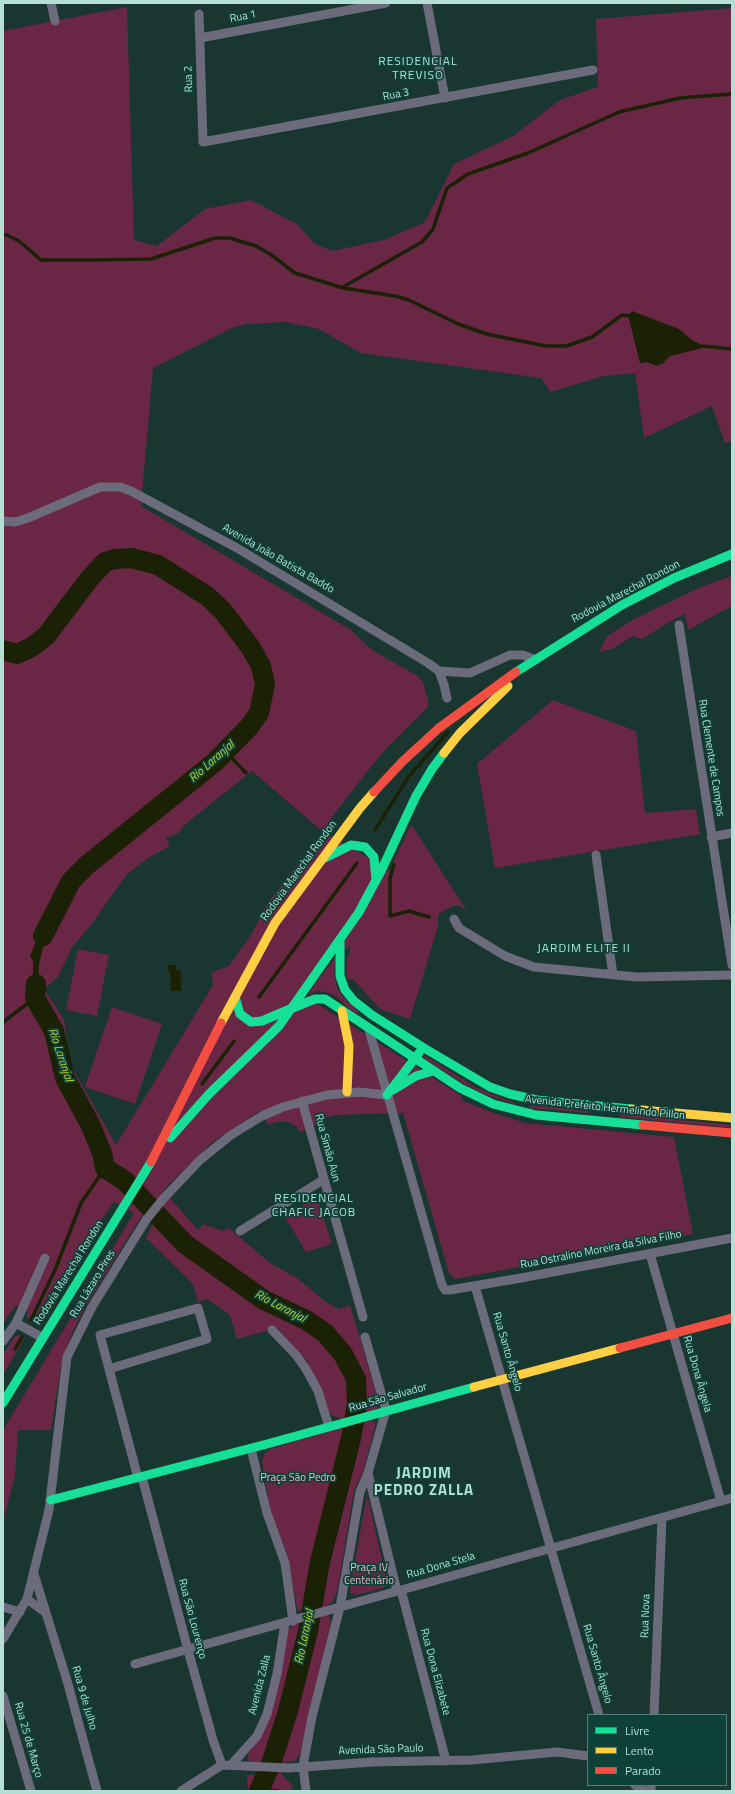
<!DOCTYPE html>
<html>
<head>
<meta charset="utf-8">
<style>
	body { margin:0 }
	#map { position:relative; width:735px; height:1794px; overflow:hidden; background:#1a3631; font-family:"Titillium Web",sans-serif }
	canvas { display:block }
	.frame { position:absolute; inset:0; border:4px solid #b5dfd4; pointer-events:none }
	.legend { position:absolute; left:587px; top:1714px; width:140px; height:72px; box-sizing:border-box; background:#0e4238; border:1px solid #518176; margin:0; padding:5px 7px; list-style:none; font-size:12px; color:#b5dfd4 }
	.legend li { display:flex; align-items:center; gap:8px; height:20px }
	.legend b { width:20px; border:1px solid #518176 }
</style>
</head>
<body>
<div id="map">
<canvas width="735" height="1794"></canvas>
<div class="frame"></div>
<ul class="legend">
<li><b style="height:5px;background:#16e098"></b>Livre</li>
<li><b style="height:5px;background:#ffcf43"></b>Lento</li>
<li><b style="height:5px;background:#f24e42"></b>Parado</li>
</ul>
</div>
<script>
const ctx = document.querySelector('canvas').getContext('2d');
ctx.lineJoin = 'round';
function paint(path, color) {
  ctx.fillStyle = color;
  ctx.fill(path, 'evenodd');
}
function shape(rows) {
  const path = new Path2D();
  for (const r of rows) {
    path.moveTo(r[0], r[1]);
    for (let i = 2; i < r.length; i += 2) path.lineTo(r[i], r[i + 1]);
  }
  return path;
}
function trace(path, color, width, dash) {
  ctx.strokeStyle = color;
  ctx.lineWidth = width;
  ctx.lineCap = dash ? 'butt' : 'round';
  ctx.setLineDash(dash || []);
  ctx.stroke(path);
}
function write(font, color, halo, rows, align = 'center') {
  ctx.font = font + ' "Titillium Web",sans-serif';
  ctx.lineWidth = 3.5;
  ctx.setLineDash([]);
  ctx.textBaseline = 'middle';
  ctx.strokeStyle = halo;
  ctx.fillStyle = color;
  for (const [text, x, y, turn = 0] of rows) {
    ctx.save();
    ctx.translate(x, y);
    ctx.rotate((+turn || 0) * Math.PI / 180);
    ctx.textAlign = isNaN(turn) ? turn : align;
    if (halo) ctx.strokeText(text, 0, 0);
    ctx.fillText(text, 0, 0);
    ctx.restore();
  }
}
paint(shape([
	[127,7,134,240,157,246,205,209,251,200,297,224,315,244,332,251,384,240,425,222,454,164,513,136,560,100,598,87,596,19,732,8,732,441,725,443,712,406,644,438,635,373,604,376,550,392,541,378,361,353,319,329,286,322,246,324,234,327,153,368,141,506,351,630,372,650,416,675,423,682,428,700,428,707,382,753,334,814,323,832,390,870,411,824,467,911,460,906,453,906,443,911,438,915,438,926,410,1019,380,1009,352,978,347,980,346,963,351,946,335,954,305,996,462,1096,461,1100,488,1111,525,1123,674,1137,693,1234,455,1279,449,1273,403,1113,335,1115,319,1119,318,1124,300,1132,296,1126,289,1122,277,1122,268,1125,260,1111,214,1141,163,1190,198,1230,203,1224,223,1231,229,1228,270,1263,297,1278,326,1302,339,1309,350,1305,379,1402,372,1420,375,1423,375,1427,363,1472,354,1491,337,1592,332,1602,326,1606,331,1623,301,1753,295,1761,281,1763,281,1774,291,1784,293,1791,248,1791,247,1775,260,1775,261,1764,251,1762,248,1758,248,1754,264,1731,272,1708,288,1630,293,1625,300,1623,302,1613,297,1609,288,1557,271,1513,262,1461,265,1453,271,1449,335,1430,340,1418,333,1416,329,1412,321,1389,307,1361,277,1328,237,1339,230,1315,208,1299,198,1302,193,1284,146,1238,153,1223,141,1217,84,1309,71,1335,61,1366,51,1430,18,1430,15,1476,3,1521,3,1430,134,1213,114,1202,52,1290,33,1322,27,1318,27,1311,16,1305,3,1323,3,31],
	[252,771,323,832,267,904,253,932,229,966,212,972,213,985,116,1145,70,1064,64,1020,44,989,58,977,72,947,91,925,127,874,148,858,170,846,166,838,180,832,183,826],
	[732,576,732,606,688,630,685,614,669,622,642,639,633,636,612,649,599,652,607,636,636,618,703,586],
	[553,700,636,731,645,813,696,809,700,834,495,868,477,764],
	[78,949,109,955,97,1016,66,1010],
	[337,955,334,971,337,988,343,997,359,1012,358,1014,349,1009,336,996,326,992,317,991,307,995],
	[112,1007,162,1024,135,1104,85,1087],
	[426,1056,475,1087,515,1103,515,1104,486,1095,463,1083,425,1059,424,1057],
	[530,1105,588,1111,590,1113,529,1108],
	[620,1114,732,1125,732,1128,620,1117],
	[314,1199,319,1203,332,1244,306,1252,284,1215],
	[20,1335,25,1337,3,1375,3,1354,15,1336],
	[367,1494,387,1581,383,1588,356,1595,351,1593,350,1589]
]), '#6a2645');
paint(shape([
	[632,311,679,329,692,340,706,347,670,356,662,364,656,366,647,362,640,363,629,319,629,315],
	[55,911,56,920,45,940,39,964,38,992,41,1010,34,1005,32,997,33,970,33,961,30,956,39,934],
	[168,965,176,965,176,970,181,970,181,991,171,991,170,972,168,971],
	[64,1046,70,1077,90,1124,77,1108,53,1055]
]), '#1a2104');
trace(shape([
	[3,235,7,235,19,241,41,260,92,260,151,259,215,238,230,238,256,246,270,254,295,273,343,288,395,296,409,300,458,324,487,334,546,346,567,346,592,337,622,315,631,316],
	[343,287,422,242,433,229,447,188,468,174,528,153,619,112,680,98,732,94],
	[703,346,732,349],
	[225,751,246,773],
	[375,830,409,776,448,732],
	[394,865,390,878,390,916,409,911,429,917],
	[259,997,357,863],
	[3,1022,35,998],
	[202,1084,234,1041],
	[31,1320,55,1270,81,1203,105,1168],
	[15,1349,22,1337],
	[259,1790,279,1791]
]), '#1a2104', 3.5);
trace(shape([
	[3,650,17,654,32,647,46,636,90,578,105,562,115,559,132,558,158,565,207,596,223,611,251,648,261,666,265,684,259,713,249,727,215,762,87,865,71,881,43,936],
	[36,984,35,998,54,1031,65,1078,90,1124,102,1153,105,1168,125,1181,185,1244,264,1300,306,1320,325,1333,343,1354,356,1379,357,1404,351,1438,320,1562,308,1631,288,1711,271,1764,259,1791]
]), '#1a2104', 20);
trace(shape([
	[51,3,55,21],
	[427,3,445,98],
	[199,14,203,142,593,70],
	[200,38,386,3],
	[3,521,15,522,28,518,100,487,120,487,131,491,237,548,428,663,439,671,470,673,510,655,523,655,536,660],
	[679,625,732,965],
	[439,671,444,685,447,698],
	[711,837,732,833],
	[596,855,613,975],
	[454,919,459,928,505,956,534,967,637,977,732,975],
	[369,1030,442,1285,445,1290,450,1290,521,1278,732,1238],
	[302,1101,363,1317],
	[240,1231,323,1180],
	[650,1254,721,1501],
	[475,1286,599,1715],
	[16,1323,43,1338],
	[272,1330,296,1355,306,1369,318,1391,329,1427],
	[3,1341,16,1323,45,1258],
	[109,1369,207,1339,198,1308,100,1335,138,1478],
	[251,1449,267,1513,285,1563,293,1621],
	[368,1473,397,1591],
	[142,1477,188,1650,213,1740,222,1765],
	[34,1574,68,1684,97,1791],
	[401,1590,446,1761],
	[27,1599,46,1613],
	[3,1607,20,1612],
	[3,1639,27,1599,49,1510,67,1357,92,1307,146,1220,163,1199,200,1160,231,1135,262,1116,283,1107,327,1095,359,1092,387,1095],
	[135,1664,732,1498],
	[3,1696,31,1791],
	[654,1715,662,1518],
	[231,1765,257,1736,267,1714,277,1674,285,1623],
	[635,1785,644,1791],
	[181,1791,222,1765,289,1768,372,1762,472,1760,557,1752,588,1756],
	[306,1791,303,1766,312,1717,340,1607,360,1492,368,1473,386,1410,365,1337],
	[651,1791,651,1785]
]), '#6c6b7b', 9);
trace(shape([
	[516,672,622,605,674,578,732,554],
	[325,858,351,845,365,847,374,857,376,881],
	[340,940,340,976,345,990,354,1001,372,1015,424,1048,490,1087,510,1094,537,1100,631,1109],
	[235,997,240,1014,251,1022,262,1021,290,1009],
	[293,1008,315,999,325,999,460,1088,493,1104,536,1115,643,1125],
	[393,1090,416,1076,433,1071],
	[387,1095,419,1053],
	[170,1138,209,1094,279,1026,359,912,381,871,416,796,432,769,444,753],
	[3,1403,151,1162],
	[51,1500,267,1444,474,1387]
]), '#16e098', 9);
trace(shape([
	[444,753,460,733,508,686],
	[342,1011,349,1046,347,1092],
	[221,1023,275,923,360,808,374,792],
	[631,1109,732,1118],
	[474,1387,620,1348]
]), '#ffcf43', 9);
trace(shape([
	[374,792,403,761,439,728,516,672],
	[643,1125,732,1133],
	[151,1162,221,1023],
	[620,1348,732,1318]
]), '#f24e42', 9);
write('11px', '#b5dfd4', '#0e4238', [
	["Rua 1",243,17,-11],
	["Rua 2",189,79,-92],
	["Rua 3",396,95,-11],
	["Avenida João Batista Baddo",278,559,30],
	["Rodovia Marechal Rondon",626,592,-28],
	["Rua Clemente de Campos",711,758,81],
	["Rodovia Marechal Rondon",299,871,-54],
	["Avenida Prefeito Hermelindo Pillon",605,1108,6],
	["Rua Simão Aun",327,1148,75],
	["Rua Ostralino Moreira da Silva Filho",601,1250,-11],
	["Rodovia Marechal Rondon",69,1273,-58],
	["Rua Lázaro Pires",93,1284,-59],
	["Rua Santo Ângelo",507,1352,74],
	["Rua Dona Ângela",697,1374,74],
	["Rua São Salvador",388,1398,-16],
	["Rua Dona Stela",441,1566,-16],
	["Rua Nova",646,1616,-88],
	["Rua São Lourenço",192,1619,75],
	["Rua Santo Ângelo",597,1664,74],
	["Rua Dona Elizabete",435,1672,75],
	["Avenida Zalla",260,1685,-76],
	["Rua 9 de Julho",84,1698,74],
	["Rua 25 de Março",28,1740,74],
	["Avenida São Paulo",381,1750,-2]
]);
write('11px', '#eeb6c8', '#0e4238', [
	["Praça São Pedro",298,1478],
	["Praça IV",369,1568],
	["Centenário",369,1581]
]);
ctx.letterSpacing = '1px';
write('12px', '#b5dfd4', '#0e4238', [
	["RESIDENCIAL",418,62],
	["TREVISO",418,76],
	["JARDIM ELITE II",584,949],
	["RESIDENCIAL",314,1199],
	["CHAFIC JACOB",314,1213]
]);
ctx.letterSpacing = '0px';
write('italic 12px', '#bad031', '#0e4238', [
	["Rio Laranjal",212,762,-41],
	["Rio Laranjal",60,1055,72],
	["Rio Laranjal",280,1307,28],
	["Rio Laranjal",305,1637,-78]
]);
ctx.letterSpacing = '1px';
write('bold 15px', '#b5dfd4', '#0e4238', [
	["JARDIM",424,1474],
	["PEDRO ZALLA",424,1491]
]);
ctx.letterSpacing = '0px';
</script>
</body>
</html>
